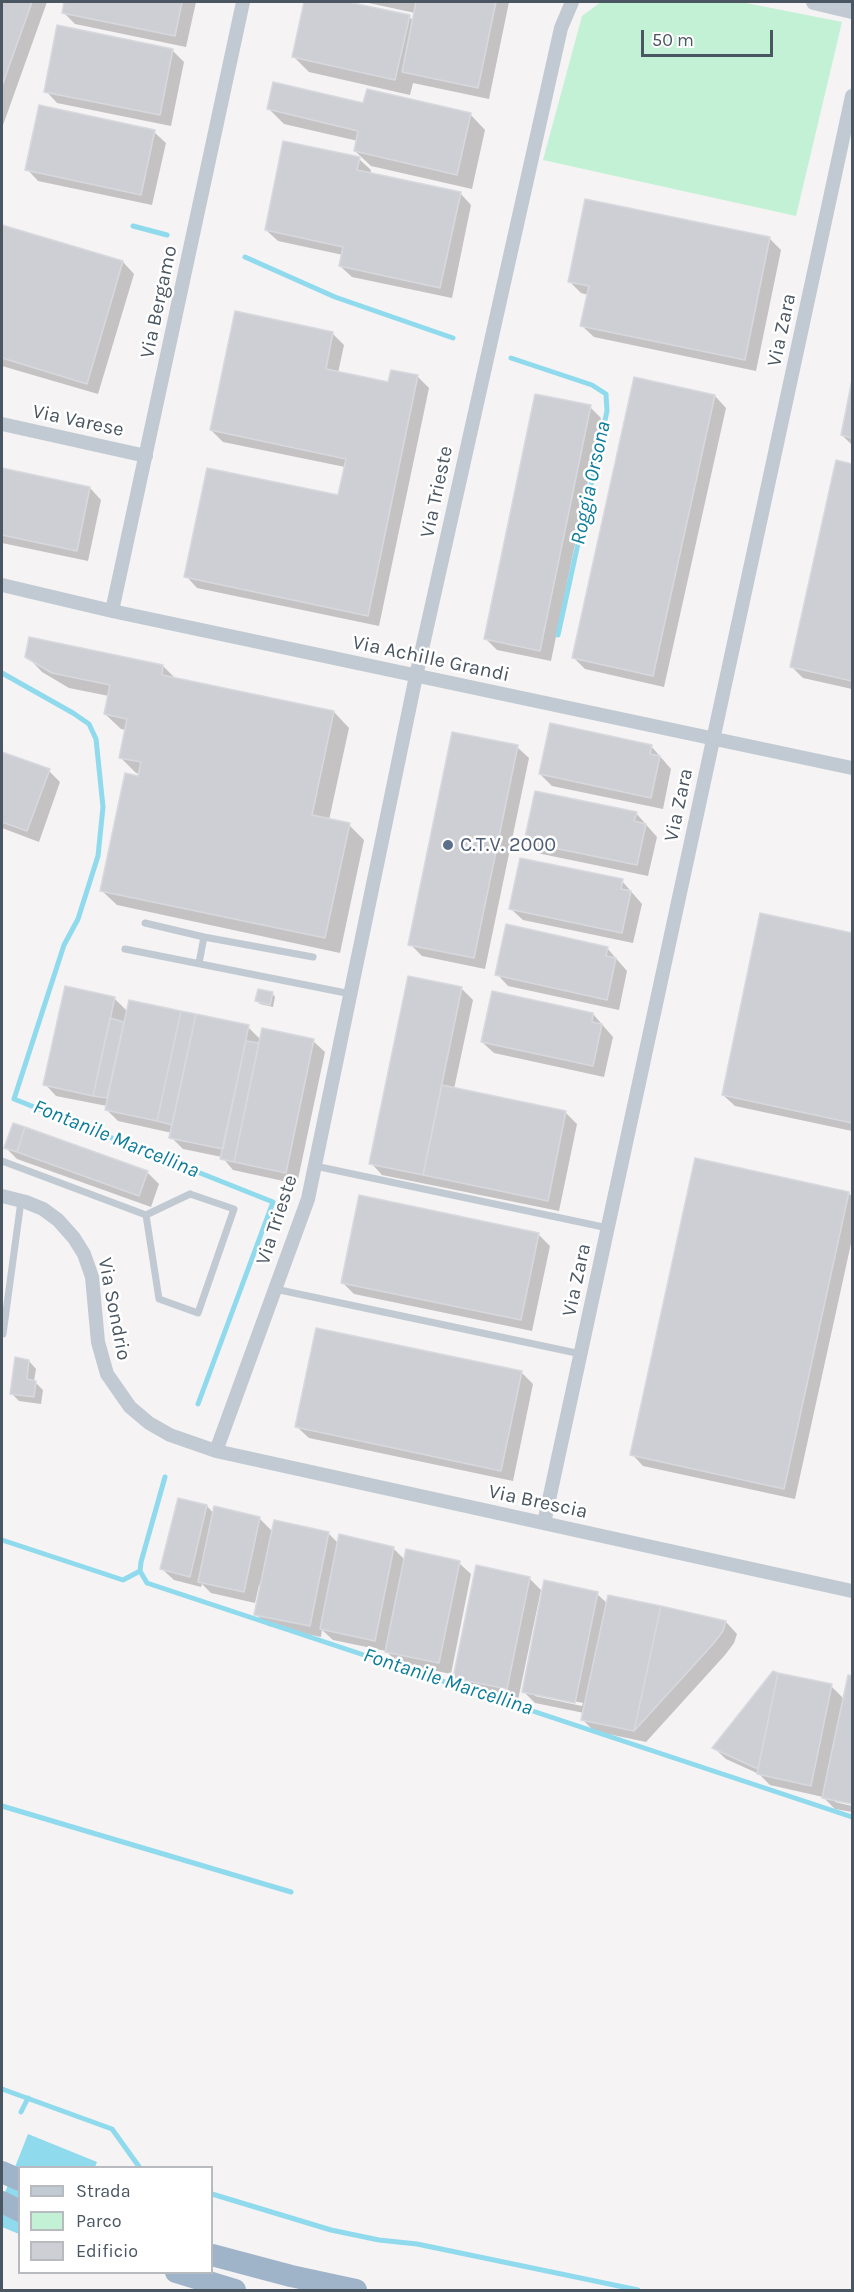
<!DOCTYPE html>
<html>
<head>
<meta charset="utf-8">
<style>
	body { margin:0 }
	#map { position:relative; width:854px; height:2292px; overflow:hidden; background:#f5f3f3; font-family:Karla,sans-serif }
	canvas { display:block }
	.frame { position:absolute; inset:0; border:3px solid #4a5661; pointer-events:none }
	.legend { position:absolute; left:18px; top:2166px; width:195px; height:108px; box-sizing:border-box; background:#fff; border:2px solid #b7bbc0; margin:0; padding:8px 10px; list-style:none; font-size:18px; color:#4a5661 }
	.legend li { display:flex; align-items:center; gap:12px; height:30px }
	.legend b { width:30px; border:2px solid #b7bbc0 }
	.scale { position:absolute; left:641px; top:30px; width:132px; height:27px; box-sizing:border-box; border:3px solid #4a5661; border-top:0; padding-left:8px; font-size:18px; line-height:21px; white-space:nowrap; color:#4a5661; -webkit-text-stroke:4px #fff; paint-order:stroke }
</style>
</head>
<body>
<div id="map">
<canvas width="854" height="2292"></canvas>
<div class="frame"></div>
<ul class="legend">
<li><b style="height:8px;background:#c1cad2"></b>Strada</li>
<li><b style="height:16px;background:#c3f1d5"></b>Parco</li>
<li><b style="height:16px;background:#cdcfd5"></b>Edificio</li>
</ul>
<div class="scale">50 m</div>
</div>
<script>
const ctx = document.querySelector('canvas').getContext('2d');
ctx.lineJoin = 'round';
function paint(path, color) {
  ctx.fillStyle = color;
  ctx.fill(path, 'evenodd');
}
function shape(rows) {
  const path = new Path2D();
  for (const r of rows) {
    path.moveTo(r[0], r[1]);
    for (let i = 2; i < r.length; i += 2) path.lineTo(r[i], r[i + 1]);
  }
  return path;
}
function trace(path, color, width, dash) {
  ctx.strokeStyle = color;
  ctx.lineWidth = width;
  ctx.lineCap = dash ? 'butt' : 'round';
  ctx.setLineDash(dash || []);
  ctx.stroke(path);
}
function write(font, color, halo, rows, align = 'center') {
  ctx.font = font + ' Karla,sans-serif';
  ctx.lineWidth = 5;
  ctx.setLineDash([]);
  ctx.textBaseline = 'middle';
  ctx.strokeStyle = halo;
  ctx.fillStyle = color;
  for (const [text, x, y, turn = 0] of rows) {
    ctx.save();
    ctx.translate(x, y);
    ctx.rotate((+turn || 0) * Math.PI / 180);
    ctx.textAlign = isNaN(turn) ? turn : align;
    if (halo) ctx.strokeText(text, 0, 0);
    ctx.fillText(text, 0, 0);
    ctx.restore();
  }
}
paint(shape([
	[601,2,741,2,842,22,796,216,543,160,582,16]
]), '#c3f1d5');
paint(shape([
	[28,2134,97,2162,95,2167,20,2168,19,2234,2,2227,2,2200]
]), '#90daee');
paint(shape([
	[2,2,47,2,2,128],
	[65,2,196,2,186,47,75,24,63,12],
	[306,2,341,2,409,17,414,21,415,13,364,2,509,2,489,99,413,83,410,95,309,72,294,57],
	[172,50,184,62,171,126,57,103,46,91],
	[364,105,470,114,485,130,472,189,371,166,355,151,358,141,284,124,269,109],
	[154,132,166,143,152,205,38,181,27,169],
	[359,159,371,170,370,174,460,193,471,205,452,298,352,277,340,266,343,255,278,241,266,230],
	[586,201,770,239,781,250,756,371,594,337,582,326,588,295,581,293,569,281],
	[2,226,123,262,134,274,98,394,2,366],
	[333,334,344,345,338,373,390,384,418,377,429,388,379,626,197,588,186,576,339,497,345,467,223,442,211,430],
	[852,387,852,445,842,435],
	[715,396,726,408,664,687,585,669,574,658],
	[590,407,601,418,551,661,497,650,486,639],
	[837,462,852,466,852,689,803,678,792,667],
	[2,469,90,488,101,500,88,561,2,543],
	[27,656,163,666,176,679,334,712,349,728,329,820,349,825,364,840,340,953,117,905,101,890,140,774,136,773,120,757,126,730,121,729,105,714,109,696,69,688,42,672],
	[651,746,671,769,663,809,552,786,540,774],
	[517,747,529,758,485,969,422,956,410,944],
	[2,754,49,771,60,782,39,842,2,828],
	[636,813,657,837,648,876,537,853,525,841],
	[622,881,642,904,633,943,523,920,511,909],
	[761,915,852,935,852,1131,735,1106,723,1095],
	[607,948,627,971,619,1010,508,986,497,974],
	[461,988,473,1000,454,1089,565,1112,577,1124,559,1211,382,1175,371,1163],
	[272,993,275,997,273,1007,260,1004,257,1001],
	[114,998,128,1012,248,1027,261,1040,313,1041,325,1052,297,1184,233,1170,222,1157,183,1149,171,1137,172,1133,118,1121,106,1109,107,1106,56,1096,45,1084],
	[593,1014,613,1037,604,1077,494,1053,482,1042],
	[6,1148,147,1172,159,1184,151,1207,17,1159],
	[849,1193,852,1197,852,1239,795,1499,643,1466,632,1454],
	[538,1234,550,1246,532,1331,354,1294,342,1282],
	[318,1329,522,1373,533,1384,513,1481,309,1438,297,1427],
	[29,1361,36,1369,34,1381,43,1390,41,1404,19,1401,11,1393],
	[207,1506,214,1514,259,1518,273,1532,328,1533,339,1544,393,1548,405,1560,459,1563,471,1574,451,1674,398,1663,386,1651,333,1640,322,1630,321,1637,268,1626,256,1614,262,1586,259,1585,255,1603,211,1593,202,1584,201,1587,174,1580,162,1569],
	[529,1578,541,1590,518,1700,466,1689,455,1678],
	[597,1594,608,1604,726,1622,737,1634,734,1643,725,1655,646,1742,594,1731,583,1720,584,1713,535,1703,523,1691],
	[535,1693,583,1703,582,1706,535,1696],
	[774,1673,831,1686,844,1699,849,1676,852,1677,852,1803,835,1799,835,1802,852,1806,852,1812,835,1809,823,1797,770,1785,759,1774,726,1759,714,1748]
]), '#0003');
trace(shape([
	[133,226,167,235],
	[245,257,335,297,453,338],
	[511,358,592,385,606,394,607,411,558,635],
	[2,673,73,713,89,724,96,739,103,807,98,856,78,919,64,945,14,1099,273,1202,198,1404],
	[165,1477,141,1562,140,1571,147,1583,852,1817],
	[2,1540,123,1580,140,1571],
	[2,1806,291,1892],
	[2,2089,112,2129,140,2168],
	[21,2112,28,2098],
	[212,2194,331,2230,379,2240,417,2244,638,2290]
]), '#90daee', 5);
const building = shape([
	[2,2,32,2,2,86,2,2],
	[64,2,182,2,175,36,62,13,64,2],
	[304,2,348,2,410,15,395,80,292,57,304,2],
	[416,2,496,2,478,88,402,72,416,2],
	[57,25,173,49,160,115,44,92,57,25],
	[273,82,363,103,367,89,471,113,457,175,354,151,358,131,267,109,273,82],
	[39,105,155,130,141,195,25,170,39,105],
	[283,141,360,157,357,170,461,192,440,288,339,266,343,247,265,230,283,141],
	[585,199,770,237,745,360,580,326,589,286,568,282,585,199],
	[2,225,123,261,87,384,2,358,2,225],
	[235,311,333,332,326,369,388,382,391,370,418,375,368,616,184,577,207,468,338,495,346,459,210,430,235,311],
	[634,377,715,395,653,676,572,658,634,377],
	[852,380,852,438,841,435,852,380],
	[535,394,591,405,540,651,484,639,535,394],
	[836,460,852,464,852,681,790,667,836,460],
	[2,468,90,487,77,551,2,535,2,468],
	[29,637,163,665,162,675,334,711,312,815,350,823,325,938,100,891,125,773,138,776,141,762,119,758,127,719,104,714,110,685,52,673,25,657,29,637],
	[550,723,652,745,650,754,660,756,651,798,539,774,550,723],
	[452,732,518,745,474,958,408,945,452,732],
	[2,752,50,769,27,831,2,822,2,752],
	[535,791,637,812,634,821,646,824,637,865,524,842,535,791],
	[520,858,623,879,621,889,631,891,622,933,509,909,520,858],
	[760,913,852,933,852,1123,722,1095,760,913],
	[506,924,608,947,606,956,616,958,607,1000,495,975,506,924],
	[408,976,462,987,423,1175,369,1164,408,976],
	[65,986,115,997,93,1096,43,1085,65,986],
	[258,989,273,992,270,1005,255,1001,258,989],
	[492,991,593,1013,592,1022,602,1024,593,1066,481,1042,492,991],
	[129,1000,181,1011,157,1121,105,1110,129,1000],
	[181,1011,196,1014,172,1125,157,1121,181,1011],
	[196,1014,249,1025,223,1149,169,1138,196,1014],
	[110,1018,124,1022,107,1098,93,1096,110,1018],
	[262,1028,314,1039,286,1173,234,1162,262,1028],
	[246,1041,259,1043,234,1162,220,1159,246,1041],
	[442,1085,566,1111,548,1201,423,1175,442,1085],
	[13,1123,25,1127,17,1152,4,1148,13,1123],
	[25,1127,148,1171,139,1196,17,1152,25,1127],
	[695,1158,849,1192,784,1489,630,1455,695,1158],
	[359,1195,539,1233,521,1320,341,1283,359,1195],
	[316,1328,522,1371,501,1471,295,1427,316,1328],
	[15,1357,29,1360,27,1379,36,1381,34,1397,10,1394,15,1357],
	[178,1498,207,1505,190,1577,160,1569,178,1498],
	[214,1506,260,1517,244,1592,198,1582,214,1506],
	[274,1520,329,1532,310,1626,254,1615,274,1520],
	[339,1534,394,1547,375,1641,320,1629,339,1534],
	[406,1549,460,1561,439,1663,385,1652,406,1549],
	[476,1565,530,1577,507,1689,453,1678,476,1565],
	[544,1580,598,1592,575,1703,522,1692,544,1580],
	[608,1595,661,1606,634,1731,581,1720,608,1595],
	[661,1606,726,1621,723,1631,714,1643,634,1731,661,1606],
	[773,1671,778,1673,758,1769,712,1748,773,1671],
	[778,1673,832,1684,811,1786,757,1774,778,1673],
	[848,1675,852,1676,852,1804,822,1798,848,1675]
]);
paint(building, '#cdcfd5');
trace(building, '#d7d9de', 1.5);
trace(shape([
	[145,923,204,937,199,963],
	[204,937,313,957],
	[125,949,351,994],
	[2,1161,146,1215],
	[315,1166,608,1228],
	[190,1194,234,1209,198,1313,159,1299,146,1215,190,1194],
	[275,1289,581,1354],
	[3,1334,21,1201]
]), '#c1cad2', 7);
trace(shape([
	[2,424,146,456],
	[2,585,112,611,852,768],
	[112,611,243,2],
	[2,1196,26,1202,43,1209,58,1220,74,1238,84,1254,92,1277,98,1342,107,1374,130,1407,149,1423,170,1435,216,1451,852,1591],
	[216,1451,308,1199,416,676,561,28,572,2],
	[544,1523,852,96]
]), '#c1cad2', 14);
trace(shape([
	[814,2,852,11]
]), '#c1cad2', 16);
trace(shape([
	[2,2172,20,2180],
	[2,2202,20,2211],
	[212,2255,291,2276,356,2290],
	[176,2272,235,2290]
]), '#9fb4c9', 22);
for (const [x, y, r, color] of [
	[448,845,6,"#5c6f8a"]
]) {
  const dot = new Path2D();
  dot.arc(x, y, r, 0, 2 * Math.PI);
  ctx.fillStyle = color;
  ctx.fill(dot);
  trace(dot, '#fff', 2);
}
write('20px', '#4a5661', '#fff', [
	["Via Bergamo",159,302,-78],
	["Via Zara",782,330,-78],
	["Via Varese",78,421,12],
	["Via Trieste",437,492,-78],
	["Via Achille Grandi",431,659,12],
	["Via Zara",679,805,-78],
	["Via Trieste",277,1220,-72],
	["Via Zara",577,1280,-78],
	["Via Sondrio",114,1309,79],
	["Via Brescia",538,1502,12]
]);
write('20px', '#4e5e75', '#fff', [
	["C.T.V. 2000",460,845]
], 'left');
write('italic 21px', '#0c7c9b', '#fff', [
	["Roggia Orsona",591,483,-78],
	["Fontanile Marcellina",116,1139,22],
	["Fontanile Marcellina",448,1682,18]
]);
</script>
</body>
</html>
